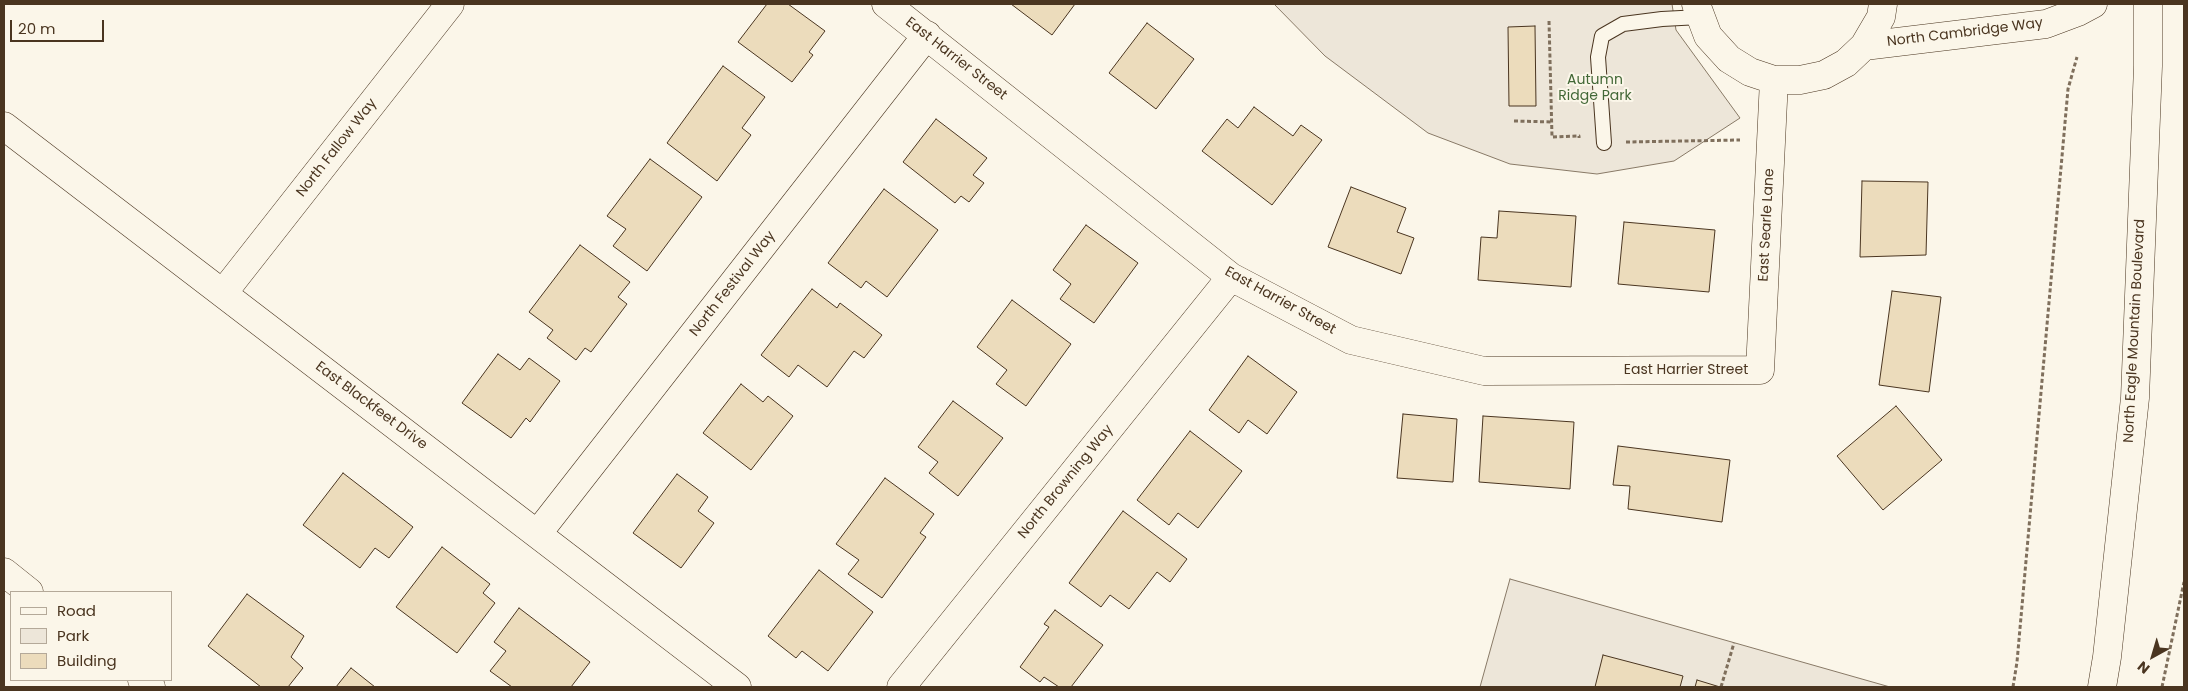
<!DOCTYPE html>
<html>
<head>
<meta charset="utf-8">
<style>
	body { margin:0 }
	#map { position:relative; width:2188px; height:691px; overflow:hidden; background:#fbf6e9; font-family:Poppins,sans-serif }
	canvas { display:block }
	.frame { position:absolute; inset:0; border:5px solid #4a3520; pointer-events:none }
	.legend { position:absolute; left:10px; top:591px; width:162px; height:90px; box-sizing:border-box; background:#fbf6e9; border:1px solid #b4a999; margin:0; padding:6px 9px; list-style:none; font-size:15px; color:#4a3520 }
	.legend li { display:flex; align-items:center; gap:10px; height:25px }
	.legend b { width:25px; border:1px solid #b4a999 }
	.north { position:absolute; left:2128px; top:631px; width:50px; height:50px; -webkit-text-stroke:4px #fbf6e9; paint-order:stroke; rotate:219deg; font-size:14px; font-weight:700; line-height:20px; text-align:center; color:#4a3520 }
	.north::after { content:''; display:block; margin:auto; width:18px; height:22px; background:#4a3520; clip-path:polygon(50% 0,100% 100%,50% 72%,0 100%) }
	.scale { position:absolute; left:10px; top:20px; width:94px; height:22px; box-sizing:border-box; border:2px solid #4a3520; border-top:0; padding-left:6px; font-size:15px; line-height:18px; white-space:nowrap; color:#4a3520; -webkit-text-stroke:4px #fbf6e9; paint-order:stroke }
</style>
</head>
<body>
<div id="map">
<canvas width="2188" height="691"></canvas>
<div class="frame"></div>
<ul class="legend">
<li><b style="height:6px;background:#fbf6e9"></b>Road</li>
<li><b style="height:14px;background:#ede6d9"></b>Park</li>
<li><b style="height:14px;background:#ecdcbc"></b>Building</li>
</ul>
<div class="north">N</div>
<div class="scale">20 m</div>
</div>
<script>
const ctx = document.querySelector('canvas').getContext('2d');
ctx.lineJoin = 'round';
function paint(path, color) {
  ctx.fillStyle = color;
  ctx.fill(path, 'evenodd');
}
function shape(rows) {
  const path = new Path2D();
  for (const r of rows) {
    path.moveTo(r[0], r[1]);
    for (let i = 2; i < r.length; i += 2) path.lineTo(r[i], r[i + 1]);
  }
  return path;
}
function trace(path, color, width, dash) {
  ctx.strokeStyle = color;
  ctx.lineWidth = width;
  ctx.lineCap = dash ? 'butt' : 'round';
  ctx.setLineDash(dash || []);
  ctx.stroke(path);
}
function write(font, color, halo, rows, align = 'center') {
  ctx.font = font + ' Poppins,sans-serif';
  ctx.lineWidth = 4;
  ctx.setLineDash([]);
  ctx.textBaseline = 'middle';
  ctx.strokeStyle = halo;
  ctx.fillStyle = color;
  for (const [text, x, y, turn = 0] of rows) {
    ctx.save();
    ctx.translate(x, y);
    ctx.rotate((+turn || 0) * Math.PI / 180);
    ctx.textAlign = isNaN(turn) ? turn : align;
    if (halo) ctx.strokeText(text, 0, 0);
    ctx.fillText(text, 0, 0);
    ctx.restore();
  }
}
const green = shape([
	[1274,4,1672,4,1676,30,1740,118,1674,161,1597,174,1510,164,1428,133,1325,56,1274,4],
	[1510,579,1890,687,1480,687,1510,579]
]);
paint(green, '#ede6d9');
trace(green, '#887966', 1);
const building = shape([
	[767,4,788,4,825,31,809,52,813,55,792,82,738,42,767,4],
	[1011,4,1075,4,1052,35,1011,4],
	[1147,23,1194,59,1156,109,1109,73,1147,23],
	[1535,26,1536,106,1509,106,1508,27,1535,26],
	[723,66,765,97,742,128,751,135,717,181,667,143,723,66],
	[1254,107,1293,136,1301,125,1322,140,1272,205,1202,151,1227,119,1238,128,1254,107],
	[936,119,987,158,973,175,984,183,969,202,961,196,955,203,903,162,936,119],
	[650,159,702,197,647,271,613,246,626,229,607,216,650,159],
	[1862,181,1928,182,1926,255,1860,257,1862,181],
	[1351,187,1406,208,1397,232,1414,238,1401,274,1328,247,1351,187],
	[884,189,938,230,887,297,866,281,861,288,828,263,884,189],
	[1499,211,1576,216,1571,287,1478,280,1481,237,1497,238,1499,211],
	[1624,222,1715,230,1709,292,1618,284,1624,222],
	[1086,225,1138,263,1094,323,1060,299,1071,284,1053,270,1086,225],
	[580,245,630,282,618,297,627,304,591,352,585,348,576,360,547,338,553,330,529,312,580,245],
	[812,289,837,308,840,303,882,335,864,358,854,351,827,387,798,365,789,377,761,355,812,289],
	[1892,291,1941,297,1929,392,1879,385,1892,291],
	[1012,300,1071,344,1026,406,996,384,1007,370,977,347,1012,300],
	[498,354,520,370,529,358,560,381,530,422,526,418,511,438,462,403,498,354],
	[1248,356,1297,392,1267,434,1248,420,1239,433,1209,410,1248,356],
	[741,384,763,402,768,396,793,416,751,470,703,433,741,384],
	[953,401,1003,438,958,496,929,473,938,462,918,447,953,401],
	[1896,406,1942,460,1883,510,1837,456,1896,406],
	[1403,414,1457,419,1453,482,1397,478,1403,414],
	[1483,416,1574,422,1570,489,1479,482,1483,416],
	[1190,431,1242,471,1198,528,1178,513,1169,525,1137,500,1190,431],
	[1618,446,1730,460,1722,522,1628,509,1630,486,1613,485,1618,446],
	[343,473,413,527,389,558,375,548,360,568,303,525,343,473],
	[677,474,708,497,698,511,714,523,681,568,633,533,677,474],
	[885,478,934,514,920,533,926,537,882,598,848,574,859,560,836,544,885,478],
	[1123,511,1187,559,1170,582,1157,572,1129,609,1110,595,1101,607,1069,583,1123,511],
	[442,547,490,584,483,593,495,603,457,653,396,607,442,547],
	[819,570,873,612,828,671,802,651,796,658,768,636,819,570],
	[247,594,304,636,291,657,303,668,288,687,261,687,208,646,247,594],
	[519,608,590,662,571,687,512,687,490,671,506,651,494,642,519,608],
	[1055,610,1103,645,1071,687,1059,687,1044,677,1040,682,1020,667,1049,627,1044,624,1055,610],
	[1603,655,1683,676,1680,687,1595,687,1603,655],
	[351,668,375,687,336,687,351,668],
	[1697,680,1720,687,1695,687,1697,680]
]);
paint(building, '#ecdcbc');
trace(building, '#4a3520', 1);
const service = shape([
	[1604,143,1598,57,1602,36,1623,24,1662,19,1700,17]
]);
const minor = shape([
	[886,4,1231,277,1351,340,1484,371,1760,370,1774,80],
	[1696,4,1708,36,1729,59,1750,72,1774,80,1800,80,1824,75,1846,63,1864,46,1881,17,1883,4],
	[1864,46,2046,24,2078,12,2093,4],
	[4,126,737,687],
	[223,293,450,4],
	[538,533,927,35],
	[4,572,29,592],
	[142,680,151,687],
	[901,687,1231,277]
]);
const primary = shape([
	[2102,687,2107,657,2135,398,2148,66,2148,4]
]);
trace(service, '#4a3520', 16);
trace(minor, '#4a3520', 29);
trace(primary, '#4a3520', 29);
trace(shape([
	[1549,21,1552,137,1579,136,1579,138],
	[1514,121,1552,122],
	[1626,142,1740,140],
	[1721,687,1734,643],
	[2013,687,2017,662,2068,89,2077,57],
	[2162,687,2184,582]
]), '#7f6f5c', 3, [4, 2.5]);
trace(service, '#fbf6e9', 14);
trace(minor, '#fbf6e9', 28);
trace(primary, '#fbf6e9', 28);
write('14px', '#4a3520', '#fbf6e9', [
	["North Cambridge Way",1965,33,-7],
	["East Harrier Street",956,59,38],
	["North Fallow Way",337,148,-52],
	["East Searle Lane",1767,225,-87],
	["North Festival Way",733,284,-52],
	["East Harrier Street",1280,301,29],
	["North Eagle Mountain Boulevard",2135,331,-87],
	["East Harrier Street",1686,370],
	["East Blackfeet Drive",371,406,37],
	["North Browning Way",1066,482,-51]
]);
write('14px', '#436837', '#fbf6e9', [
	["Autumn",1595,80],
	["Ridge Park",1595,96]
]);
</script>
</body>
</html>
